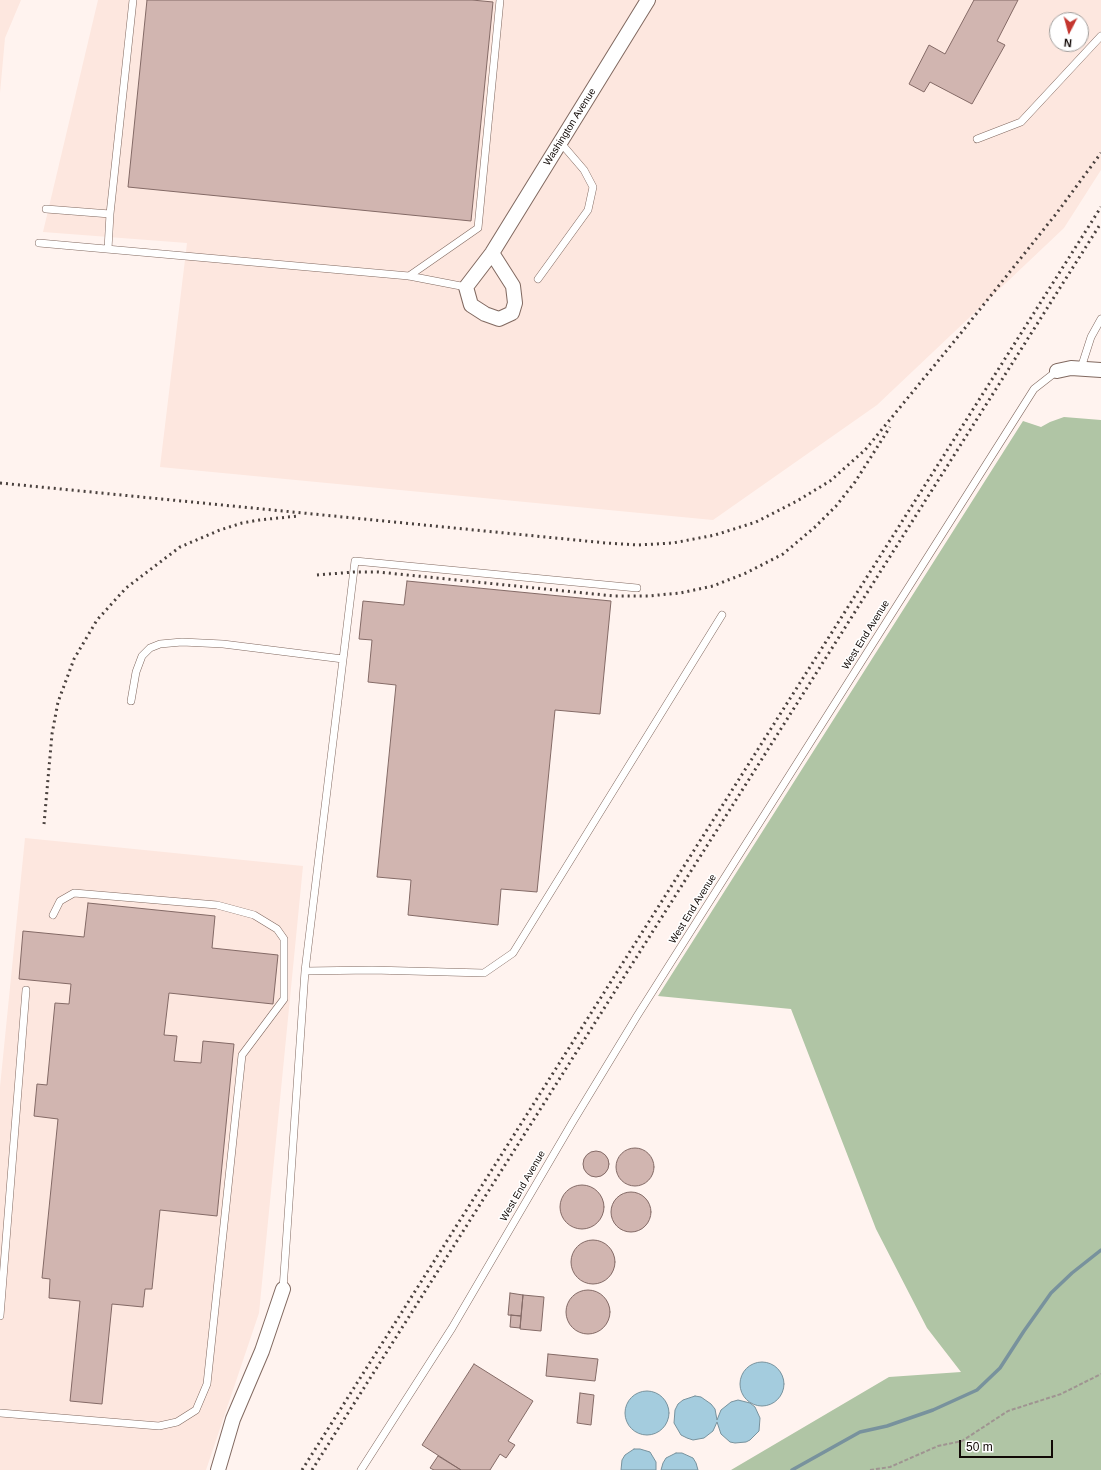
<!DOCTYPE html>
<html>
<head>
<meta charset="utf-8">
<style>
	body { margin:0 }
	#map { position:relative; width:1101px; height:1470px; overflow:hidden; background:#fff3ef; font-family:Helvetica,sans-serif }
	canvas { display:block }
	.north { position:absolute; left:1049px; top:12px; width:40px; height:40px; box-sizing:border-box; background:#fff; border:1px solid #a09d9b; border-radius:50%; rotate:186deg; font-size:11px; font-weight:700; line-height:16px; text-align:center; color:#110906 }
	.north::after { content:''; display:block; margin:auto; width:14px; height:18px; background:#c4362f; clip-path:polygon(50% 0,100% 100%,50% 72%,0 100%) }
	.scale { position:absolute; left:959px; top:1440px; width:94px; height:18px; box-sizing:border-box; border:2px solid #110906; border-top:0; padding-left:5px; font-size:12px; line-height:14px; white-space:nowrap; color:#110906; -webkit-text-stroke:3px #fff; paint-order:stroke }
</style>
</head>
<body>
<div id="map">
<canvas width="1101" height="1470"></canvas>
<div class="north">N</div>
<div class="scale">50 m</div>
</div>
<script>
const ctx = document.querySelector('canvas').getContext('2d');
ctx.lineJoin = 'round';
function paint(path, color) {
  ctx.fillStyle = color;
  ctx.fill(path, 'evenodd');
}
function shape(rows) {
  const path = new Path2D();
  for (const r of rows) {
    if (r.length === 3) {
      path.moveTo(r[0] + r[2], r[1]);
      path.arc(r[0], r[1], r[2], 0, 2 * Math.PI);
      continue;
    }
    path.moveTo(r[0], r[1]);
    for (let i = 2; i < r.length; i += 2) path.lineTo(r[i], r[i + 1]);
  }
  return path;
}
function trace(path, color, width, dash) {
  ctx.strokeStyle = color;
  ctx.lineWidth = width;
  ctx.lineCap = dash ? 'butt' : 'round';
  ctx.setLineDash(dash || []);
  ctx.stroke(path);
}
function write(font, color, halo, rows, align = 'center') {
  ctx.font = font + ' Helvetica,sans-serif';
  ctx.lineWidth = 3;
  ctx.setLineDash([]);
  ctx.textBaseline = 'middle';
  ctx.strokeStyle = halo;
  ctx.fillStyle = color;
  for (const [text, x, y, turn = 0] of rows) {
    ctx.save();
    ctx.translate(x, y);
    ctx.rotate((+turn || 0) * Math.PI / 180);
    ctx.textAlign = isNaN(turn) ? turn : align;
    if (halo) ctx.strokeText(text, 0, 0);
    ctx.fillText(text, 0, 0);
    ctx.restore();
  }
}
paint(shape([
	[0,0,21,0,5,38,0,93],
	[98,0,1101,0,1101,170,1064,228,877,405,713,520,160,467,187,243,43,232],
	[1057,20,1081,20,1081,44,1057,44],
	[25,838,303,866,259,1313,206,1470,0,1470,0,1087]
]), '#fde7df');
paint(shape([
	[1064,417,1101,420,1101,1470,731,1470,889,1377,961,1372,927,1328,876,1229,791,1009,658,996,1023,421,1041,427,1050,422]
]), '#b0c5a5');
const water = shape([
	[762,1384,22],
	[647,1413,22],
	[695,1396,701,1397,711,1404,715,1409,717,1420,721,1410,731,1402,738,1400,750,1403,755,1407,760,1418,759,1431,750,1440,746,1442,735,1443,730,1442,721,1434,717,1422,713,1431,704,1438,693,1440,687,1438,681,1435,674,1423,675,1410,678,1404,683,1400,695,1396],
	[634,1449,640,1449,650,1452,656,1462,656,1470,621,1470,622,1460,625,1455,634,1449],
	[676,1453,682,1453,693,1458,696,1463,698,1470,661,1470,663,1463,666,1458,676,1453]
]);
paint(water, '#a4ccde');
trace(water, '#78929d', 1);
trace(shape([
	[792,1470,860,1432,887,1426,933,1410,977,1390,1000,1368,1024,1331,1051,1293,1072,1273,1101,1250]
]), '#78929d', 3.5);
const building = shape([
	[147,0,472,0,493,2,471,221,128,187,147,0],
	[974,0,1018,0,997,41,1005,45,972,104,930,82,924,92,909,84,929,45,945,54,974,0],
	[407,581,611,601,600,714,555,710,537,892,501,889,498,925,408,915,411,880,377,877,396,685,368,682,372,640,359,639,363,601,404,605,407,581],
	[88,903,215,916,212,948,278,955,273,1004,169,993,164,1035,177,1036,174,1061,201,1063,203,1041,234,1044,217,1216,160,1210,152,1289,145,1289,143,1307,112,1304,102,1404,70,1401,80,1301,49,1298,50,1279,42,1278,58,1119,34,1116,37,1084,47,1085,55,1003,69,1004,71,984,19,979,23,931,84,937,88,903],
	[635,1167,19],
	[596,1164,13],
	[582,1207,22],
	[631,1212,20],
	[593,1262,22],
	[588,1312,22],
	[510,1293,523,1295,521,1316,508,1315,510,1293],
	[523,1295,544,1297,541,1331,520,1329,523,1295],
	[511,1315,521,1316,520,1328,510,1327,511,1315],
	[548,1354,598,1359,595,1381,546,1376,548,1354],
	[474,1364,533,1401,508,1441,515,1445,506,1458,500,1454,490,1470,461,1470,422,1445,474,1364],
	[580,1393,594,1395,591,1425,577,1423,580,1393],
	[438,1456,461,1470,434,1470,430,1468,438,1456]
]);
paint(building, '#d1b5b0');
trace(building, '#846a66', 1);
const service = shape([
	[977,139,1021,122,1101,36],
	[46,209,110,214,108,249],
	[110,214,133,0],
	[39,243,409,276,466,287],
	[409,276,478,228,500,0],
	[538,279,588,210,593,187,584,170,560,142],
	[1081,368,1091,337,1101,319],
	[131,701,136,672,142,656,150,648,160,644,182,642,223,644,343,659],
	[305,971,372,970,484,973,513,953,722,615],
	[283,1289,305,971,355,561,637,588],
	[0,1316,26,990],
	[0,1413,159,1426,177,1422,196,1410,207,1384,242,1055,284,999,284,939,277,929,254,915,217,905,74,893,60,901,53,915],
	[361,1470,452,1328,572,1123,637,1016,1034,389,1057,371]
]);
const minor = shape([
	[492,253,513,286,515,303,512,313,499,319,485,314,471,305,466,287,492,253,648,0],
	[1057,371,1071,368,1101,370],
	[218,1470,233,1419,262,1351,283,1289]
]);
trace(service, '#816960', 8);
trace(minor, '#816960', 16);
trace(shape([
	[870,1470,890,1467,938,1446,962,1441,1008,1411,1061,1394,1101,1374]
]), '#9f9491', 2, [4, 2]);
trace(service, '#fff', 7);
trace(minor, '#fff', 14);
trace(shape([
	[0,483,606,543,638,545,673,543,715,535,756,522,797,501,830,481,865,450,961,333,1056,214,1101,153],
	[317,575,354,572,378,572,614,596,648,596,680,593,713,586,746,573,783,554,815,527,836,506,855,482,890,427],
	[44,824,52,734,58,702,74,659,97,620,126,588,180,547,220,530,242,523,259,520,298,516],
	[302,1470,1101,207],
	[312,1470,1101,223]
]), '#4a413e', 3, [2, 4]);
write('10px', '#110906', '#fff', [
	["Washington Avenue",570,127,-58],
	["West End Avenue",866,635,-58],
	["West End Avenue",693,909,-58],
	["West End Avenue",523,1186,-60]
]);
</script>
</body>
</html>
